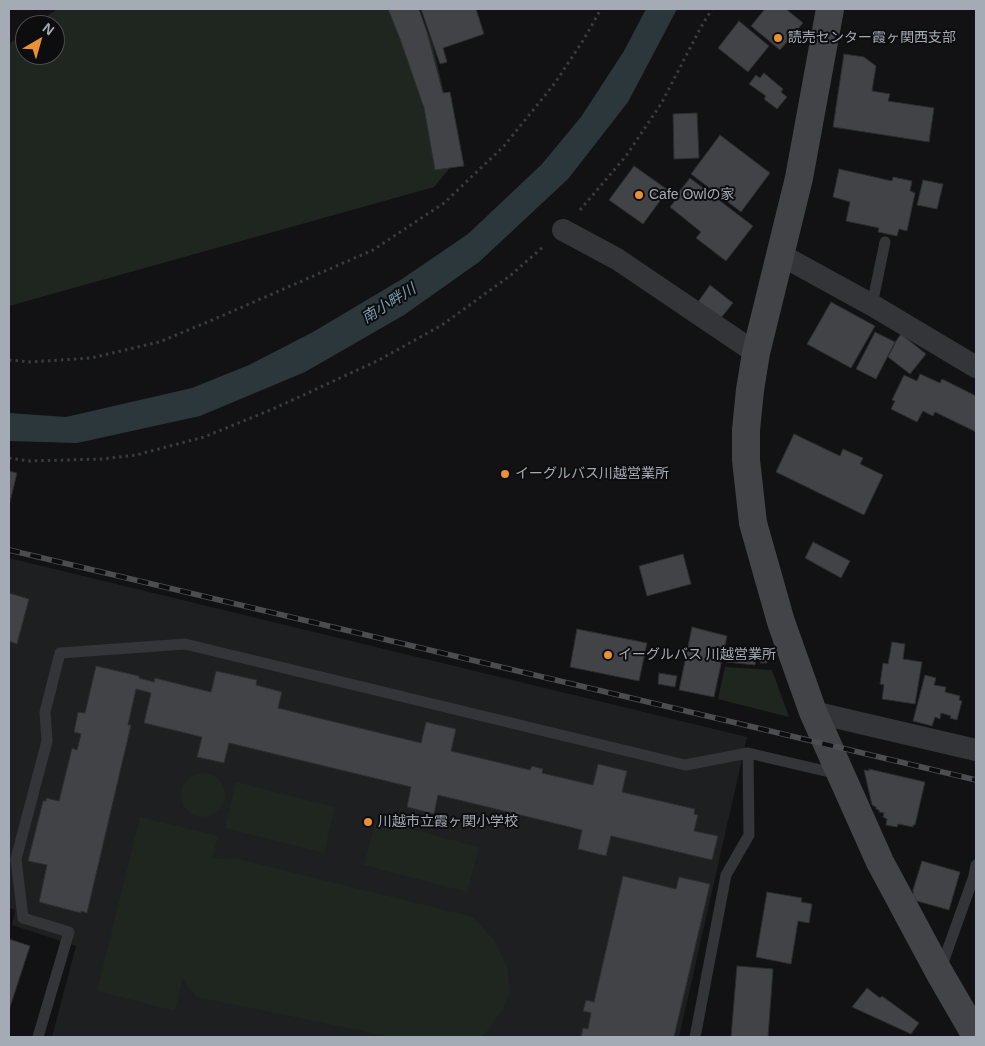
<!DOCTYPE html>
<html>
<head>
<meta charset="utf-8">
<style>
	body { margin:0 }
	#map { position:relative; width:985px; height:1046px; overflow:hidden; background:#121214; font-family:Arial,sans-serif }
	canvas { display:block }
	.frame { position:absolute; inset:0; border:10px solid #a4abb4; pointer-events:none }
	.north { position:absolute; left:15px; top:15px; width:50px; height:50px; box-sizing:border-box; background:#0d0d0f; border:1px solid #494c51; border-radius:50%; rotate:38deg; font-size:14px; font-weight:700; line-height:20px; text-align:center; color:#a4abb4 }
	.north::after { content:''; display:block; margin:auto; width:18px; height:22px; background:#e89136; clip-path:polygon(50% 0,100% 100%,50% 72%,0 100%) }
</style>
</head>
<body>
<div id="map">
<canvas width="985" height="1046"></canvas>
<div class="frame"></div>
<div class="north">N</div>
</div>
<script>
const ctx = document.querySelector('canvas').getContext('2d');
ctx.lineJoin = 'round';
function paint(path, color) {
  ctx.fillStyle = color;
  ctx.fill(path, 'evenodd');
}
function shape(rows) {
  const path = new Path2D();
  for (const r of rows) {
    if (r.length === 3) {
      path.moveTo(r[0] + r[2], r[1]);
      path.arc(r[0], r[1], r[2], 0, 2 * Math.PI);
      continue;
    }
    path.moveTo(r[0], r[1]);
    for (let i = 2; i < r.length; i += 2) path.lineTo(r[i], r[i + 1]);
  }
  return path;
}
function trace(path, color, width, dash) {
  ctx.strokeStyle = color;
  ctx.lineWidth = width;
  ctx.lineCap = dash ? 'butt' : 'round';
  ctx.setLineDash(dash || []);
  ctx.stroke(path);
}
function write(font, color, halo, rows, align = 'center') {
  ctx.font = font + ' Arial,"Noto Sans JP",sans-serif';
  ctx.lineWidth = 4;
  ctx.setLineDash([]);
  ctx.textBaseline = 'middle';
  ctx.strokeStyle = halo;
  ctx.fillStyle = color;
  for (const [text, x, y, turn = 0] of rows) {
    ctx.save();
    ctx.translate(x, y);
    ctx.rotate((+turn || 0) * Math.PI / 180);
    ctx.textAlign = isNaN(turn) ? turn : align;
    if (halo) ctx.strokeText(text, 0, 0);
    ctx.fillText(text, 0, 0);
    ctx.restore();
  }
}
paint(shape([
	[9,558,747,737,679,1037,52,1037,76,946,12,925,15,910,9,908]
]), '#1e1f21');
paint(shape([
	[57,9,418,9,432,42,459,157,434,187,9,306,9,44,25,32,25,55,55,55,55,25,35,25],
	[725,667,772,670,789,717,718,699],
	[203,795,22],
	[236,782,335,807,324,853,225,828],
	[140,817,218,836,212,859,234,858,473,917,495,941,507,967,510,991,503,1009,485,1034,480,1037,392,1037,197,997,188,988,183,978,175,1011,97,991],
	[376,820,479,847,467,892,364,865]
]), '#1f261f');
paint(shape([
	[646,9,677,9,628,102,568,179,479,262,404,315,305,372,200,416,77,443,9,441,9,413,66,417,192,388,249,365,313,332,402,279,468,234,542,164,581,117,624,51]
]), '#2c373c');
const building = shape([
	[388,9,419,9,427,32,443,93,450,92,464,166,435,170,424,108,400,39,388,9],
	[421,9,476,9,484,34,443,48,447,62,440,64,421,9],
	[765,9,786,9,803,23,780,50,751,26,765,9],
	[739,21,769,46,748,72,718,48,739,21],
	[844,54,864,57,876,66,872,91,890,94,888,101,934,108,929,142,833,127,844,54],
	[764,73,783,89,781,92,787,97,777,109,764,99,766,96,749,84,756,75,760,78,764,73],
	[697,113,699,158,674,159,673,114,697,113],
	[720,135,770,173,741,212,691,174,720,135],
	[634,166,668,190,643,224,609,200,634,166],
	[839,169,892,181,893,177,912,181,910,191,915,193,907,231,899,229,897,236,878,232,879,228,846,221,850,202,833,197,839,169],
	[690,178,753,226,726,261,696,238,701,232,670,207,677,198,675,197,690,178],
	[923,180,943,184,937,209,917,205,923,180],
	[710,285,733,303,720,319,698,302,710,285],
	[831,302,875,326,851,368,807,344,831,302],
	[875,332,895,342,876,379,856,369,875,332],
	[901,334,926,354,910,374,888,357,896,341,901,334],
	[920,374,940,383,942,379,976,396,976,432,935,412,933,416,923,411,917,422,891,409,895,401,892,400,904,375,917,381,920,374],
	[794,434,840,456,843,449,863,458,860,464,883,475,864,515,776,472,794,434],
	[9,471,17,473,9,506,9,471],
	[813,542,850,561,841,578,805,558,813,542],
	[683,554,691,584,647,596,639,566,683,554],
	[9,593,29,599,17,644,9,641,9,593],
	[692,627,727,636,714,697,679,690,692,627],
	[577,629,647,643,639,681,570,667,577,629],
	[892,642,905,644,903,659,922,662,915,704,882,699,884,685,880,684,883,663,888,664,892,642],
	[729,648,757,650,755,665,727,662,729,648],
	[761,650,769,651,767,663,760,663,761,650],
	[96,666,139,676,139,678,154,682,155,678,211,692,216,671,257,680,256,685,282,692,278,708,421,743,426,722,456,729,451,751,530,770,532,766,543,769,542,773,593,785,598,764,627,771,622,792,695,809,694,814,698,815,694,831,718,836,712,860,611,836,606,856,578,849,582,830,438,795,434,814,407,807,411,787,229,743,224,763,197,757,202,737,144,723,151,693,136,689,128,725,131,725,87,913,81,911,81,913,39,902,47,865,28,861,43,801,46,801,46,798,59,801,72,748,77,750,81,734,74,732,78,712,85,713,96,666],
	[659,673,677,676,675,687,658,684,659,673],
	[925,675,936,678,934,685,946,687,945,692,960,696,959,700,962,701,957,720,950,718,951,716,941,713,940,719,935,717,932,726,913,721,925,675],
	[869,769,925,782,915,825,913,825,913,827,898,824,897,827,886,825,887,819,883,817,884,813,879,812,879,810,876,809,876,807,872,805,864,770,869,771,869,769],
	[922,861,960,872,949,910,917,901,913,895,913,890,922,861],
	[623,876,676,889,679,877,710,884,674,1037,581,1037,583,1028,588,1029,591,1013,583,1011,586,1000,594,1002,623,876],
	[767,892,802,898,801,902,812,904,809,923,798,921,791,964,756,957,767,892],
	[9,939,30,946,9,1010,9,939],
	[737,966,773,969,768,1037,731,1037,737,966],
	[867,988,880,998,882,996,919,1023,911,1034,852,1007,867,988]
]);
paint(building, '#414347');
trace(building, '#2c2d30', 1);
trace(shape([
	[580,210,626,156,661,104,701,27,712,9],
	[9,360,30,362,91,358,159,342,217,318,373,250,444,203,504,146,555,83,584,39,601,9],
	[9,458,29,461,102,459,136,455,204,437,273,409,379,360,442,325,511,275,544,246]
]), '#393c3f', 3, [2.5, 4]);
trace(shape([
	[872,305,885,242],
	[941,968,974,876,976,865],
	[38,1037,69,932,23,918,16,859,47,741,45,712,60,653,185,644,685,765,748,753],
	[695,1037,726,875,749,835,748,753,838,774]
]), '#333538', 11);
trace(shape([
	[563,230,617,259,756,353],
	[781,255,872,305,976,367],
	[813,712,976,750]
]), '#333538', 22);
trace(shape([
	[830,9,799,178,756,353,750,390,746,430,746,460,753,523,781,622,813,712,880,862,939,972,976,1036]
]), '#424448', 28);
const rail = shape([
	[9,550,976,780]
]);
trace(rail, '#4b4d51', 5.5);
trace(rail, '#0d0d0f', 4, [11]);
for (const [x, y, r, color] of [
	[778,38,5,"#e89136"],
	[639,195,5,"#e89136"],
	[505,474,5,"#e89136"],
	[608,655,5,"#e89136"],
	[368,822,5,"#e89136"]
]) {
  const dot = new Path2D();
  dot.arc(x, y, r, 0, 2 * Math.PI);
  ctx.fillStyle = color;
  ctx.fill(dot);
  trace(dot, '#0d0d0f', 2);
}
write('14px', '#a4abb4', '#0d0d0f', [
	["読売センター霞ヶ関西支部",788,38],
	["Cafe Owlの家",649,195],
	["イーグルバス川越営業所",515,474],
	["イーグルバス 川越営業所",618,655],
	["川越市立霞ヶ関小学校",378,822]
], 'left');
write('italic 15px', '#7d9ead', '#0d0d0f', [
	["南小畔川",389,304,-32]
]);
</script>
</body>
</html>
